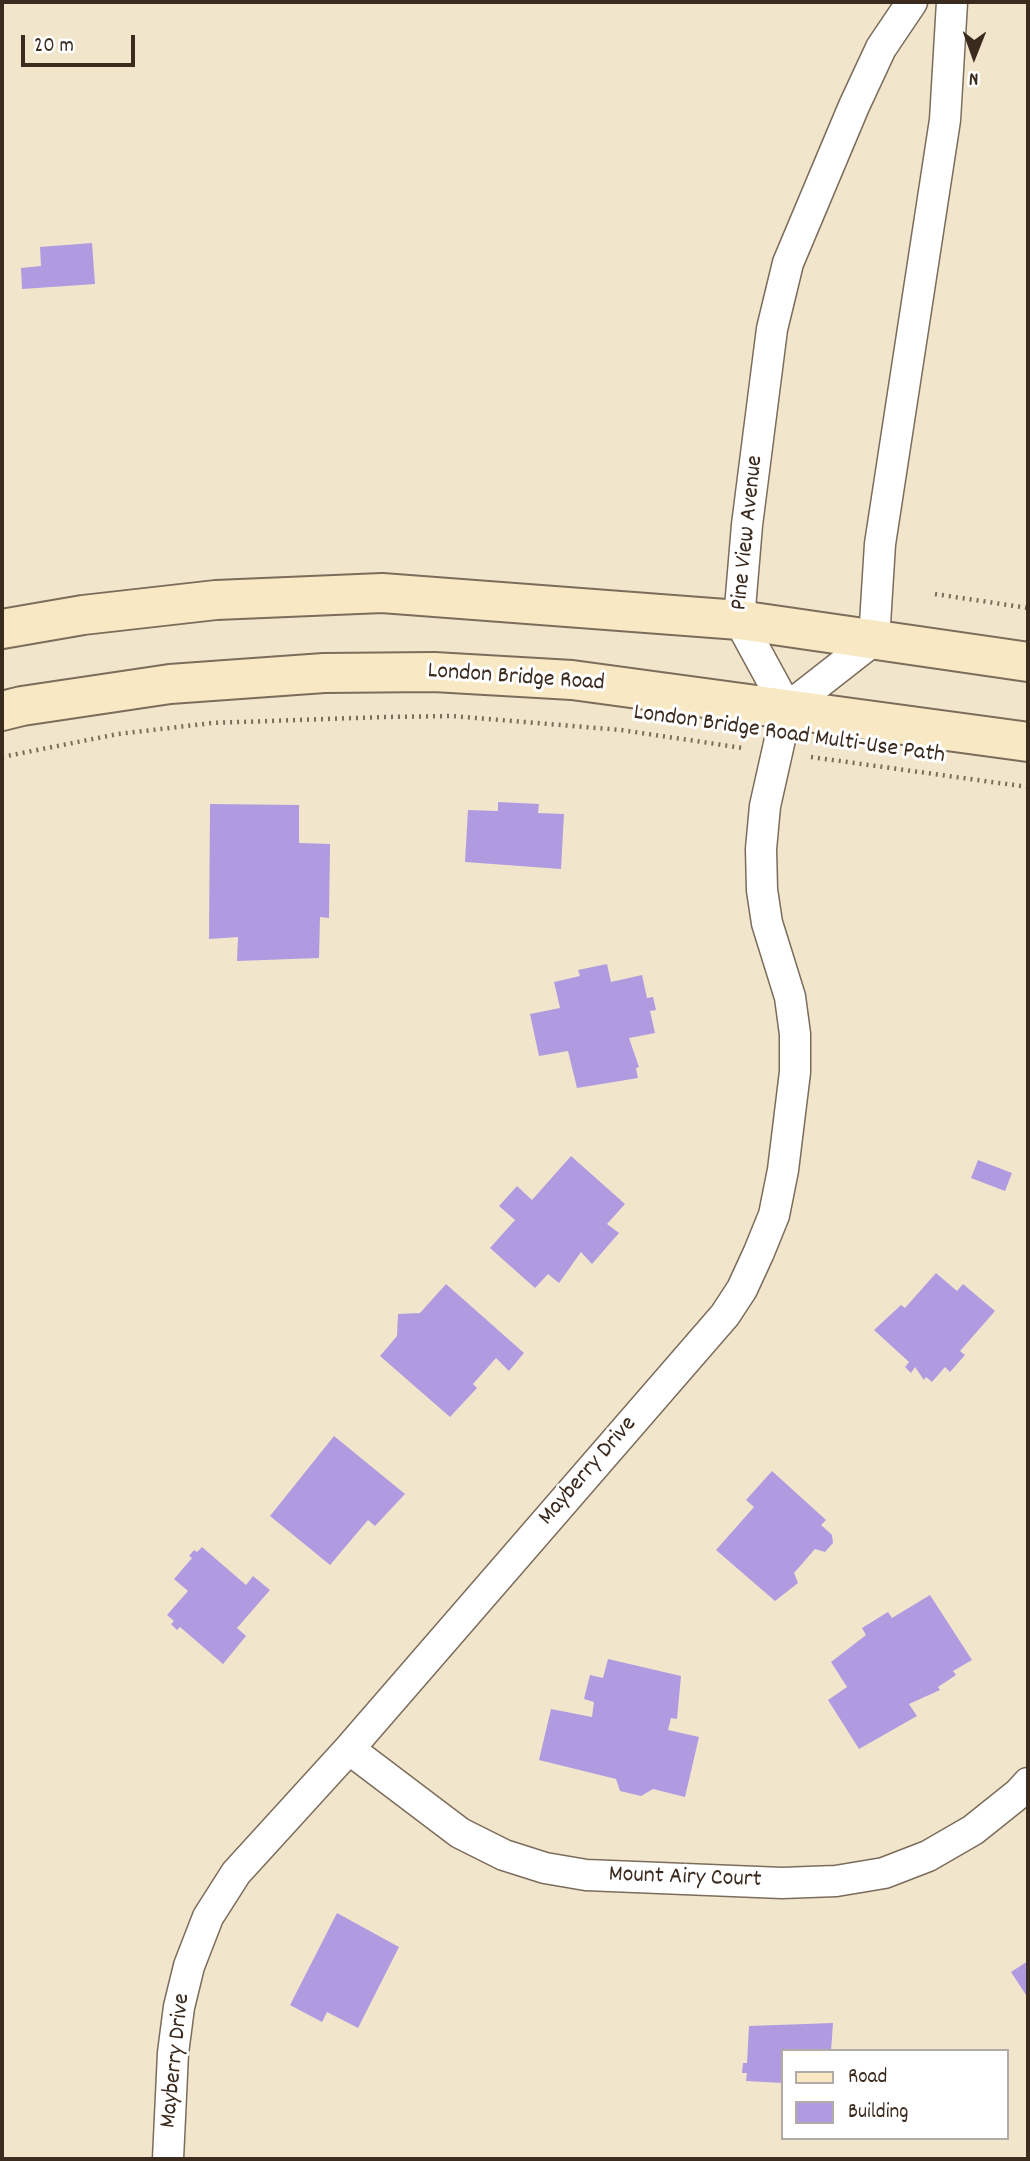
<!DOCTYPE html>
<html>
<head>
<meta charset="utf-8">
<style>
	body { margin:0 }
	#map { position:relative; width:1030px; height:2161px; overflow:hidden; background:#f1e6cc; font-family:Dekko,sans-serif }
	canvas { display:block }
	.frame { position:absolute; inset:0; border:4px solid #3b2a1e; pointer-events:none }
	.legend { position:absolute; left:781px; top:2049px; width:228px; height:91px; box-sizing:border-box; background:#fff; border:2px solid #b1aaa5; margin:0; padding:9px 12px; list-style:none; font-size:21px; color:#3b2a1e }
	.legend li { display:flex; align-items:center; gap:14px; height:35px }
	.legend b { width:35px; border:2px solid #b1aaa5 }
	.north { position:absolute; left:939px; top:21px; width:70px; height:70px; -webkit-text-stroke:5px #fff; paint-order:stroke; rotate:181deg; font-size:19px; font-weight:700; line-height:28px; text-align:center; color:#3b2a1e }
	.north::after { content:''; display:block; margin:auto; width:24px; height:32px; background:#3b2a1e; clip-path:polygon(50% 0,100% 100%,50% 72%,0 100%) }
	.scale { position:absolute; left:21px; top:35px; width:114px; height:32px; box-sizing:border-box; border:4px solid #3b2a1e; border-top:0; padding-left:9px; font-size:21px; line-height:24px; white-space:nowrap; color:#3b2a1e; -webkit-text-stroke:5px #fff; paint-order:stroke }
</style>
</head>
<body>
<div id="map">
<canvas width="1030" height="2161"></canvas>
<div class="frame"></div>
<ul class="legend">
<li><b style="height:9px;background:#f8e8c3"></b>Road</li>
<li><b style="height:19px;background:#b09be1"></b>Building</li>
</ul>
<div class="north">N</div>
<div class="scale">20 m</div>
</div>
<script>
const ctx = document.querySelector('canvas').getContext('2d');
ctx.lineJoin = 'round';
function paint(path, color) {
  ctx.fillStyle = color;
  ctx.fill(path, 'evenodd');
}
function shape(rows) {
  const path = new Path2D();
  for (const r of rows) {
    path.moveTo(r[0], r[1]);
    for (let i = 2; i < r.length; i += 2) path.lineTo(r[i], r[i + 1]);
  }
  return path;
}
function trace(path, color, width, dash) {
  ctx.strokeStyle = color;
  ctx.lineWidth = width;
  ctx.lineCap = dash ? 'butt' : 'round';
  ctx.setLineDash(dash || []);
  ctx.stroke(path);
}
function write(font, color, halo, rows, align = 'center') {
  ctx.font = font + ' Dekko,sans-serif';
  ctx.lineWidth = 6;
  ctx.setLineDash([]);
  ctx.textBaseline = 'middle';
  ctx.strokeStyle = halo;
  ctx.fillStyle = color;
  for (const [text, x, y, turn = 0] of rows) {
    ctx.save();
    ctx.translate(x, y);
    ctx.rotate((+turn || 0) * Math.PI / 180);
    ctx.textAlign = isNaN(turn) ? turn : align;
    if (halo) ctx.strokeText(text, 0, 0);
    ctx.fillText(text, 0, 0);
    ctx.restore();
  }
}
paint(shape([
	[92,243,95,284,22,289,21,268,41,266,40,247],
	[498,802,539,804,538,813,564,814,561,869,465,862,468,810,498,811],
	[210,804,299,805,299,843,330,844,329,918,320,917,319,958,237,961,238,937,209,939],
	[607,964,611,982,642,975,647,998,653,997,656,1010,650,1011,655,1033,629,1038,639,1067,636,1068,638,1078,577,1088,568,1051,539,1056,530,1014,560,1008,554,982,580,976,578,970],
	[571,1156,625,1204,607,1224,619,1233,592,1264,581,1252,559,1283,548,1274,535,1288,490,1248,515,1220,499,1206,517,1186,532,1200],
	[978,1160,1012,1173,1005,1191,971,1178],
	[936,1273,957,1291,963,1284,995,1311,960,1351,965,1355,950,1372,945,1367,932,1382,926,1377,924,1380,915,1367,911,1373,905,1367,909,1362,874,1330,901,1305,905,1308],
	[446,1284,524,1353,509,1371,496,1358,473,1384,477,1388,450,1417,380,1356,397,1336,398,1314,420,1313],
	[334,1436,405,1494,375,1526,368,1520,330,1565,270,1516],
	[772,1471,826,1520,821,1525,832,1535,833,1543,825,1552,815,1549,794,1573,798,1583,775,1601,716,1550,754,1507,746,1500],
	[202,1547,246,1585,253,1576,270,1590,237,1628,246,1636,223,1664,180,1627,177,1630,171,1624,174,1621,167,1615,188,1591,174,1579,192,1558,189,1556,194,1550,197,1552],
	[930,1595,972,1660,953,1671,956,1675,938,1687,940,1690,909,1704,917,1716,859,1749,828,1700,847,1687,831,1662,866,1635,862,1628,888,1612,892,1618],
	[608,1659,681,1676,677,1719,671,1718,668,1730,699,1737,685,1797,653,1789,641,1796,620,1791,616,1779,539,1760,551,1709,592,1717,594,1702,584,1699,590,1675,603,1678],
	[337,1913,399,1947,358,2028,327,2012,322,2022,290,2005],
	[1028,1961,1028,1998,1011,1972],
	[833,2023,831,2051,783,2051,783,2083,746,2081,747,2073,742,2073,743,2063,747,2063,749,2026]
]), '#b09be1');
const street = shape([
	[787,708,874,640,880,544,945,120,952,2],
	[787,708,739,620,747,525,772,329,788,263,854,106,881,48,912,2],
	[349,1749,460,1833,504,1855,545,1868,586,1875,782,1883,836,1881,884,1873,928,1856,973,1830,1018,1794,1028,1783],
	[168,2159,173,2053,179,2007,189,1966,208,1917,236,1873,349,1749,725,1315,742,1289,759,1252,774,1215,783,1170,795,1072,795,1034,790,997,767,923,762,890,761,849,765,806,787,708]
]);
const secondary = shape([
	[2,629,83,615,216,600,382,593,739,620,1028,662],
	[2,711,22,706,170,684,324,673,434,672,572,680,1028,742]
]);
trace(street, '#7b6c5b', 33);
trace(secondary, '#7b6c5b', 42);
trace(shape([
	[935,594,1028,608],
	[2,757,118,734,212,723,383,717,452,716,621,730,743,748],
	[811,757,1028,787]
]), '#7b6c5b', 4.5, [2, 5]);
trace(street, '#fff', 30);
trace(secondary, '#f8e8c3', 38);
write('24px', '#3b2a1e', '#fff', [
	["Pine View Avenue",749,533,-84],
	["London Bridge Road",516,679,4],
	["London Bridge Road Multi-Use Path",789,736,8],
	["Mayberry Drive",589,1472,-49],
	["Mount Airy Court",685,1879,2],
	["Mayberry Drive",177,2061,-84]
]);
</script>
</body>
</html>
